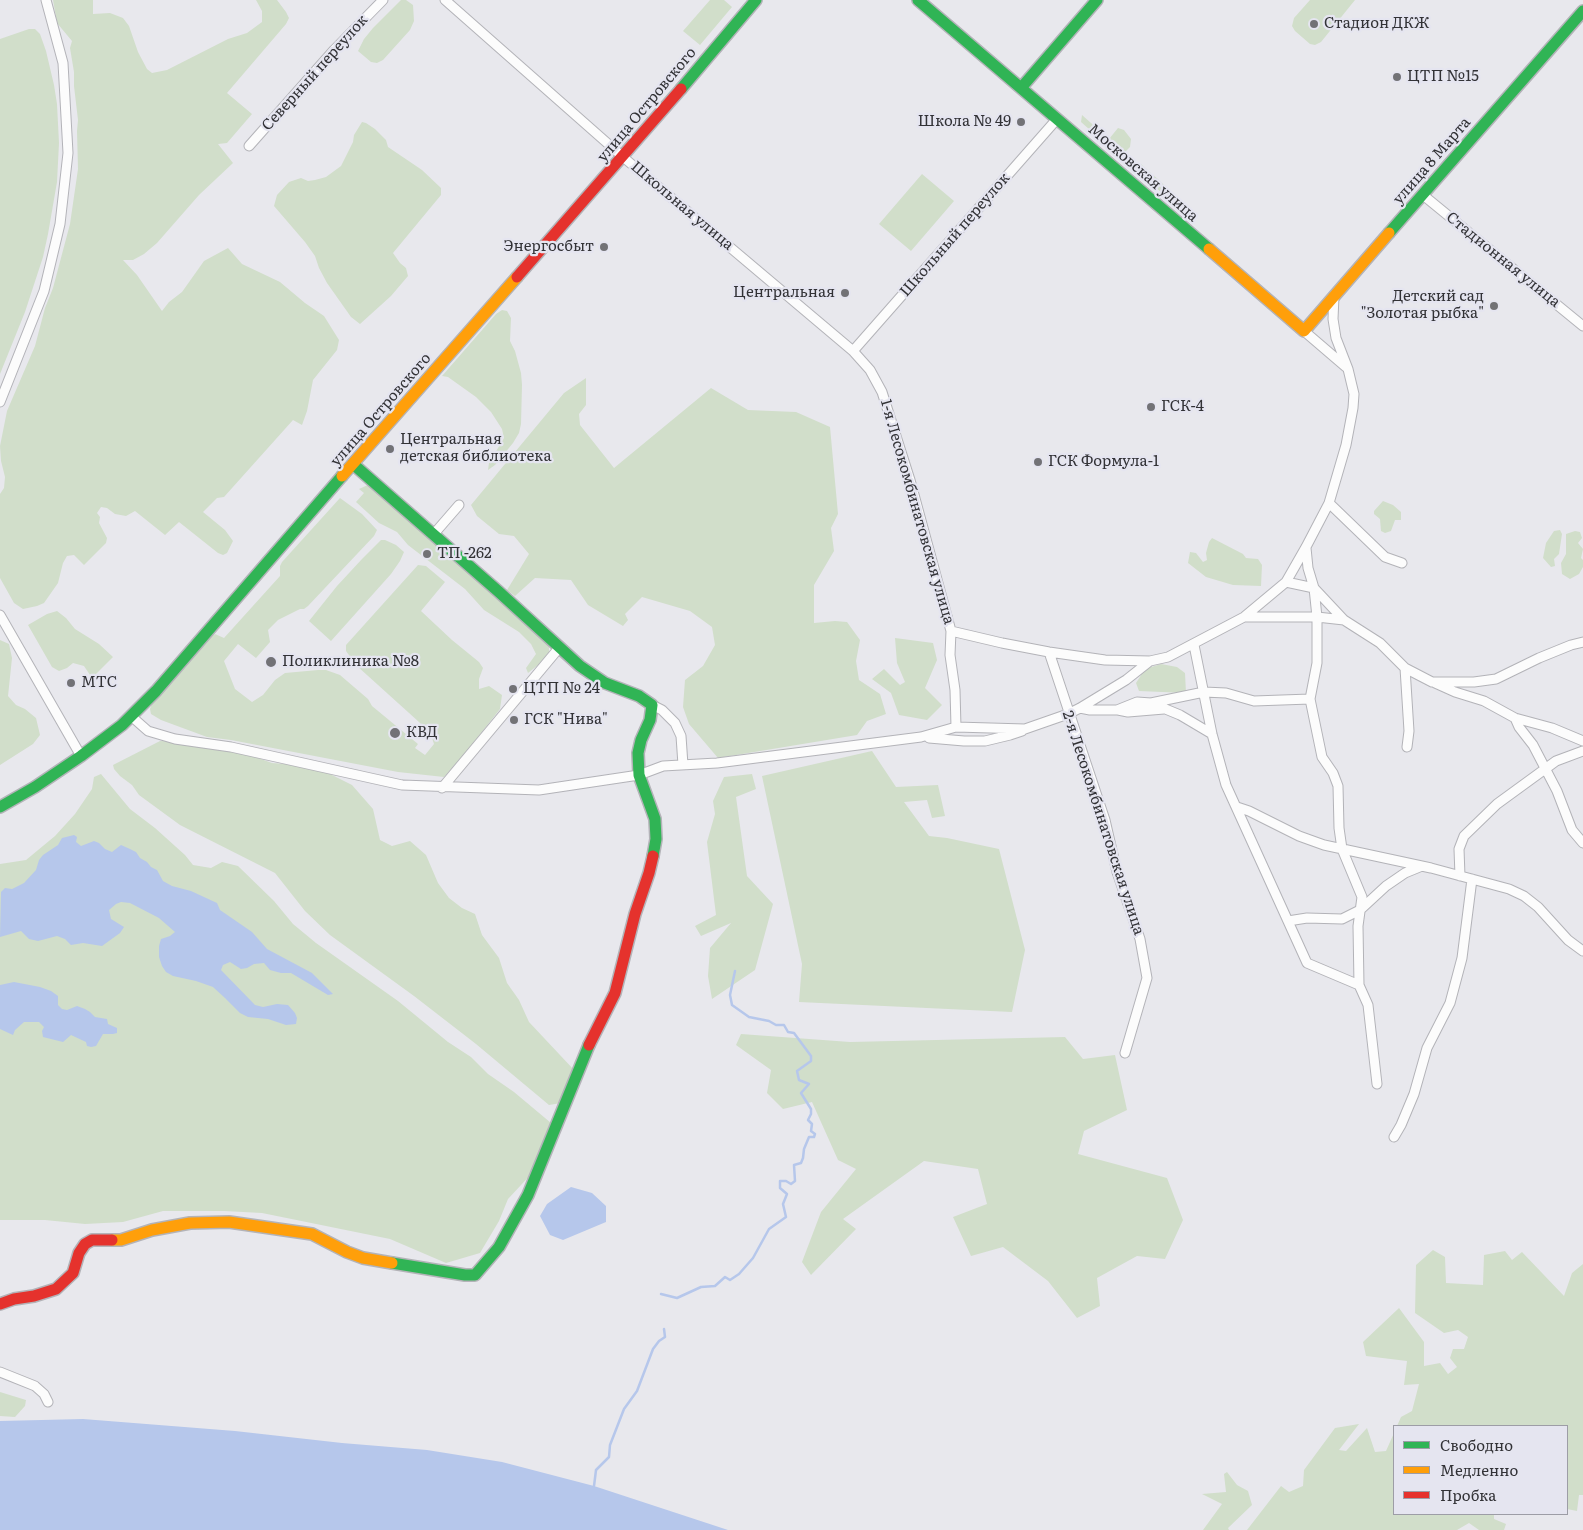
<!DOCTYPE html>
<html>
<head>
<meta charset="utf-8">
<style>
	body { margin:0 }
	#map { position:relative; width:1583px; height:1530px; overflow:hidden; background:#e8e8ed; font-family:Literata,serif }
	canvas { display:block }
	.legend { position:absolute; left:1393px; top:1425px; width:175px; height:90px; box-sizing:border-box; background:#e5e5f0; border:1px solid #9d9da6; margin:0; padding:6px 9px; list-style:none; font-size:15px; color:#323236 }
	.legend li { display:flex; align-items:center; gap:10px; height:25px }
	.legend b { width:25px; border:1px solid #9d9da6 }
</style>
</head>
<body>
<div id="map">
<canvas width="1583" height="1530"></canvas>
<ul class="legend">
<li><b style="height:6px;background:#30b455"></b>Свободно</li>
<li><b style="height:6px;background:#ff9f0a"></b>Медленно</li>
<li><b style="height:6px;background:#e5322d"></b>Пробка</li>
</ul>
</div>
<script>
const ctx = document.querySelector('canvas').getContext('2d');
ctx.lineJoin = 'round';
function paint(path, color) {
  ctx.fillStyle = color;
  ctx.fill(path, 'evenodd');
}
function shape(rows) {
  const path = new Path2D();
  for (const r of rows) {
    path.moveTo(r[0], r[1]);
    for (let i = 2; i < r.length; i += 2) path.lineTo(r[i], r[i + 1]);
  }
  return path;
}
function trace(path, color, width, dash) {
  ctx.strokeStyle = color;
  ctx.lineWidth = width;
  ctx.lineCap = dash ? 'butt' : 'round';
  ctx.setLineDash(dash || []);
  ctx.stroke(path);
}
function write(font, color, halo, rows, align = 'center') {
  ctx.font = font + ' Literata,serif';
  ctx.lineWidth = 4.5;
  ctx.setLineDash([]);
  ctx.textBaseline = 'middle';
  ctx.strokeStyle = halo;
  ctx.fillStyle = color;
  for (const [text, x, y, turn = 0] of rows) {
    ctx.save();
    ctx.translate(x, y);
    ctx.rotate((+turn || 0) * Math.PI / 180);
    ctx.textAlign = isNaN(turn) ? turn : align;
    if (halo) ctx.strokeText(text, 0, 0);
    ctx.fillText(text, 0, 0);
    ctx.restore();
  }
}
paint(shape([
	[53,0,93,0,93,14,110,13,123,18,129,26,138,52,147,69,152,73,167,70,228,39,247,33,262,22,262,11,256,0,277,0,286,12,289,18,286,24,227,93,252,114,227,143,218,144,233,163,199,195,157,243,144,254,133,260,123,260,137,275,162,311,169,302,182,292,204,261,228,248,242,264,280,282,305,303,324,316,339,340,337,350,313,380,307,411,302,425,293,420,224,497,217,498,203,512,225,530,233,541,227,553,223,555,218,553,179,522,165,535,135,511,126,516,115,514,107,508,101,507,97,513,100,517,99,523,107,538,106,543,84,565,74,555,67,556,63,563,58,583,44,603,37,606,23,609,14,603,0,578,0,494,4,488,5,477,1,461,0,446,7,411,35,346,45,308,53,288,70,224,78,169,77,131,78,120,74,86,74,72,70,48,72,41,57,23],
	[401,0,406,0,413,5,414,21,410,30,383,60,377,63,371,62,358,51,364,39,373,28],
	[710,0,724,0,732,7,700,45,683,31],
	[1310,0,1355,0,1321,42,1315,45,1310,44,1295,31,1292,26,1294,18],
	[29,29,35,29,40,34,46,51,54,85,57,104,59,143,57,182,48,234,43,257,25,312,0,374,0,39],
	[1082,115,1109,139,1118,128,1124,130,1131,139,1130,147,1124,153,1116,153,1081,122],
	[362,122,366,123,375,129,386,140,388,147,422,170,441,188,441,195,393,253,400,263,406,268,408,276,391,296,360,324,351,317,327,283,319,268,315,256,305,242,274,206,277,195,289,182,301,178,308,181,315,180,326,177,341,166,353,142,354,135],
	[1141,164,1181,200,1179,205,1174,204,1140,173,1138,168],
	[922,174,954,201,911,251,879,224],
	[502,310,507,311,511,318,510,341,515,351,521,373,522,385,521,424,519,433,513,443,495,465,488,470,489,463,504,438,502,429,491,412,476,397,448,377,442,376,496,314],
	[586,378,586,405,579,414,580,425,614,468,711,388,748,410,796,412,830,427,838,514,831,528,834,551,814,585,814,623,835,621,847,622,860,640,856,661,859,680,880,694,886,714,867,721,857,735,718,758,689,724,683,707,685,680,703,666,715,645,712,627,690,611,642,597,625,614,628,620,623,626,588,605,571,580,535,578,515,596,507,590,529,554,514,536,499,534,477,516,471,505,564,393],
	[370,484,543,640,549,647,549,652,538,665,528,673,526,668,536,654,531,644,519,632,484,610,465,589,408,545,397,532,379,523,356,502,364,493,359,489],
	[340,498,362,514,377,530,374,536,308,606,304,609,300,609,278,620,268,630,270,642,256,658,238,644,224,661,235,689,252,702,263,695,275,680,285,673,318,670,326,670,340,675,368,699,372,706,418,744,415,748,425,755,434,744,431,735,419,722,357,666,346,651,346,645,418,565,426,566,445,582,421,611,452,640,479,662,483,668,479,679,479,689,489,686,502,695,500,709,463,756,444,777,398,772,231,740,207,737,161,720,151,714,150,709,152,703,166,689,179,673,185,668,208,639,215,634,224,638,280,576,280,566,282,562],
	[1383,501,1393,505,1401,512,1401,520,1395,520,1391,531,1385,533,1381,531,1380,519,1374,514,1374,511],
	[1560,530,1562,534,1559,554,1554,559,1555,566,1551,567,1543,558,1546,543,1554,531],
	[1575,531,1580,532,1582,538,1578,543,1583,549,1581,558,1583,560,1583,567,1579,574,1570,579,1562,574,1561,563,1566,554,1566,534],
	[1212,538,1243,554,1246,558,1258,559,1262,565,1261,586,1233,585,1206,577,1188,563,1190,552,1196,553,1203,562,1207,560,1206,553,1209,542],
	[381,540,385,540,396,545,404,552,400,561,391,574,331,641,309,621,337,586,362,559],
	[57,611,66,618,75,629,99,644,113,657,92,678,84,666,73,663,67,668,59,671,52,667,28,625,47,614],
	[895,638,933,643,937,660,925,688,942,705,927,720,899,715,891,693,872,679,884,669,900,685,905,682,897,663],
	[0,640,9,644,12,658,8,696,16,705,25,709,36,718,40,735,33,744,0,765],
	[1161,664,1177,667,1185,673,1186,693,1139,691,1136,683,1145,669],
	[160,741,184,742,250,755,272,763,299,765,326,772,352,785,373,809,380,840,392,846,410,841,426,855,438,883,449,898,462,908,475,914,482,935,499,958,507,983,519,1000,529,1022,575,1071,561,1103,549,1105,476,1044,414,996,330,935,305,911,275,873,180,825,139,795,132,785,120,776,114,769,113,765],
	[872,751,896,787,938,785,945,816,932,818,927,800,904,802,929,836,947,838,999,849,1025,950,1012,1012,799,1002,802,964,762,776],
	[101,774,130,809,155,828,185,855,193,865,211,868,222,862,238,866,274,901,293,924,316,943,398,1001,448,1042,471,1057,488,1074,514,1092,551,1123,535,1170,508,1199,499,1221,480,1253,446,1263,390,1239,262,1213,224,1211,163,1211,123,1222,85,1224,45,1220,0,1220,0,864,26,860,55,836,75,814,92,789,94,777],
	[752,774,756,789,736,797,747,876,773,904,755,970,712,999,708,976,710,948,731,923,701,936,695,926,716,915,707,842,715,814,713,801,724,777],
	[741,1034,850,1042,1065,1037,1083,1059,1115,1055,1127,1110,1084,1131,1078,1154,1167,1178,1183,1220,1165,1259,1137,1256,1097,1278,1100,1306,1077,1318,1048,1281,1003,1247,971,1256,953,1217,987,1204,978,1169,924,1161,843,1219,856,1229,811,1275,802,1262,821,1212,856,1169,838,1160,812,1102,783,1109,767,1093,771,1070,736,1045],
	[1433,1250,1445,1257,1446,1283,1483,1285,1484,1255,1505,1251,1512,1260,1522,1252,1564,1296,1572,1273,1583,1264,1583,1495,1579,1495,1577,1511,1567,1509,1567,1426,1397,1426,1401,1417,1412,1411,1419,1384,1404,1385,1407,1361,1366,1356,1363,1342,1399,1308,1424,1342,1424,1366,1440,1363,1448,1374,1457,1367,1450,1358,1453,1349,1464,1349,1468,1337,1458,1330,1444,1333,1415,1313,1416,1265],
	[0,1392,26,1400,25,1406,15,1417,0,1416],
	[1359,1424,1339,1450,1346,1451,1367,1428,1375,1452,1386,1451,1394,1433,1394,1514,1494,1514,1494,1519,1506,1524,1504,1530,1479,1530,1469,1523,1457,1530,1247,1530,1281,1486,1289,1492,1303,1486,1304,1470,1335,1428],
	[1227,1472,1237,1485,1248,1491,1252,1505,1228,1528,1229,1530,1203,1530,1222,1504,1202,1494,1226,1492,1224,1474]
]), '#d1deca');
paint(shape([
	[74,835,77,837,76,842,81,846,94,841,99,843,105,849,112,852,121,845,130,849,136,852,140,858,147,862,151,867,157,870,163,881,172,886,191,891,217,903,220,910,252,932,267,949,312,973,333,994,328,995,291,973,281,973,270,970,264,963,254,964,247,968,241,969,230,962,223,965,221,970,255,1005,263,1007,277,1004,288,1005,295,1013,297,1018,296,1024,286,1025,268,1019,248,1017,240,1013,225,998,213,987,196,981,173,976,166,972,162,966,159,957,159,946,161,939,170,936,175,932,159,918,130,903,121,902,116,904,109,910,111,919,124,927,120,933,102,946,83,943,71,945,65,939,57,936,38,941,29,939,21,931,0,937,1,892,5,888,12,889,24,883,36,870,39,860,43,855,58,845,62,838],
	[14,982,40,987,51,991,58,996,58,1005,62,1009,67,1010,77,1006,85,1009,90,1012,95,1017,107,1019,108,1024,117,1028,117,1033,113,1034,103,1034,96,1046,91,1047,87,1046,86,1042,71,1035,63,1042,43,1037,42,1031,44,1027,39,1022,24,1022,15,1030,13,1035,0,1029,0,985],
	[571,1187,592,1193,606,1206,606,1222,563,1240,550,1235,540,1216,547,1204],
	[83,1419,235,1431,342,1443,427,1450,502,1462,594,1486,728,1530,0,1530,0,1421]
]), '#b6c7eb');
trace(shape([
	[661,1294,677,1298,701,1287,715,1286,725,1277,730,1280,739,1274,753,1258,769,1229,786,1217,783,1204,787,1194,780,1188,780,1181,786,1181,791,1184,795,1181,794,1165,801,1163,803,1158,804,1149,809,1137,814,1137,815,1134,811,1131,812,1124,808,1120,811,1114,811,1109,801,1093,809,1084,799,1080,797,1071,811,1061,811,1056,794,1033,788,1032,784,1025,776,1025,769,1021,749,1017,732,1005,730,995,735,971],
	[594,1486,596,1470,609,1457,610,1445,624,1409,637,1391,653,1349,659,1341,665,1337,664,1329]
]), '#b6c7eb', 2.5);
const street = shape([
	[445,0,623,157,853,351,870,370,882,392,910,480,951,631,1002,643,1049,652,1105,660,1150,661,1168,657,1244,617,1286,582,1306,547,1329,503,1346,445,1353,408,1354,394,1348,369,1336,338,1333,319,1334,296],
	[249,146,334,50,383,0],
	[1423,195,1583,326],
	[1304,331,1346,367],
	[853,351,1057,119],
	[0,402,44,291,60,224,68,153,63,63,46,0],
	[1329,503,1385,557,1402,563],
	[433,535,459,505],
	[1306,548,1308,568,1314,588,1344,620,1380,643,1405,668,1409,731,1407,747],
	[1286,582,1314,588,1317,617,1317,663,1310,699],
	[0,615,81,756],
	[1244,617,1317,617,1344,620],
	[951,631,950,655,955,690,956,727],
	[1194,645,1212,734,1226,785,1307,963,1359,985,1368,1005,1377,1084],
	[1049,652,1105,820,1117,872,1140,939,1147,978,1125,1053],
	[1405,668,1432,682,1474,682,1496,679,1539,658,1571,645,1583,642],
	[1435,683,1455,692,1484,701,1515,718,1552,728,1583,741],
	[1151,703,1204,692,1226,693,1254,701,1310,699,1322,757,1333,773,1338,786,1339,828,1342,849,1362,897,1358,926,1359,985],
	[652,705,662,710,675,723,681,736,683,765],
	[1080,708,1090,710,1117,710,1137,702,1151,703,1180,715,1212,734],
	[1118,710,1128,712,1164,709],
	[131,716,148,731,175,739,231,747,402,785,539,790,639,775,663,766,717,763,921,737,956,727,1025,729,1068,714,1080,708,1126,680,1150,661],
	[1515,718,1519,727,1533,745,1557,791,1572,830,1583,843],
	[929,738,964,741,985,741,1010,735,1022,731],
	[442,788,559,648],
	[1237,807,1249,811,1299,836,1324,845,1431,868,1509,889,1524,896,1538,907,1568,940,1583,951],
	[1460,876,1459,849,1464,836,1497,804,1556,761,1583,751],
	[1288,921,1307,918,1342,919,1360,910,1386,886,1405,873,1422,866],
	[1394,1137,1401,1125,1414,1094,1427,1048,1450,1003,1462,958,1472,879],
	[0,1372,35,1386,44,1394,48,1402]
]);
const fast = shape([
	[918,0,1209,249],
	[1021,88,1097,0],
	[681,89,756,0],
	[1389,233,1583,11],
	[353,464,499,592,580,666,605,683,639,696,652,705,650,720,641,740,638,753,639,775,655,819,656,839,653,856],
	[0,807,35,787,81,756,122,725,156,691,342,476],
	[392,1263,465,1275,475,1275,499,1247,528,1195,589,1045]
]);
const slow = shape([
	[1209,249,1304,331,1389,233],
	[342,476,517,277],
	[112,1240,121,1240,152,1230,190,1223,229,1222,312,1234,347,1252,363,1258,392,1263]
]);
const jam = shape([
	[517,277,681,89],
	[589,1045,615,993,635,914,649,873,653,856],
	[0,1304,14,1299,34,1296,56,1289,73,1273,79,1253,85,1244,92,1240,112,1240]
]);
trace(street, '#b3b3b8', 11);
trace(fast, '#b3b3b8', 14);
trace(slow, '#b3b3b8', 14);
trace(jam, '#b3b3b8', 14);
trace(street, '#fcfcfc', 9);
trace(fast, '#30b455', 11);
trace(slow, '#ff9f0a', 11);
trace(jam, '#e5322d', 11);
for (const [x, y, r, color] of [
	[1314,24,5,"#727276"],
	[1397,77,5,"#727276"],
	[1021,122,5,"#727276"],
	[604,247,5,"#727276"],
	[845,293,5,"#727276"],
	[1494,306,5,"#727276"],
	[1151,407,5,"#727276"],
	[390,449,5,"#727276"],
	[1038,462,5,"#727276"],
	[427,554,5,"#727276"],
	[271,662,6,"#727276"],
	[71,683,5,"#727276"],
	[513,689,5,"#727276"],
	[514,720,5,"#727276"],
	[395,733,6,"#727276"]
]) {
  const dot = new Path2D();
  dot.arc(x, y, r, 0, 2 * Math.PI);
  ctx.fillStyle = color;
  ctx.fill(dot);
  trace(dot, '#e5e5f0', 2);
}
write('15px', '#323236', '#e5e5f0', [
	["Стадион ДКЖ",1324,24],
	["ЦТП №15",1407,77],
	["Школа № 49",1011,122,"right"],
	["Энергосбыт",594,247,"right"],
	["Центральная",835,293,"right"],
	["Детский сад",1484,297,"right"],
	["\"Золотая рыбка\"",1484,314,"right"],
	["ГСК-4",1161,407],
	["Центральная",400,440],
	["детская библиотека",400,457],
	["ГСК Формула-1",1048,462],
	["ТП -262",437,554],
	["Поликлиника №8",282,662],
	["МТС",81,683],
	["ЦТП № 24",523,689],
	["ГСК \"Нива\"",524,720],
	["КВД",406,733]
], 'left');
write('15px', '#323236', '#e5e5f0', [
	["Северный переулок",315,73,-48],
	["улица Островского",647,105,-50],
	["улица 8 Марта",1432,161,-49],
	["Московская улица",1143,173,41],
	["Школьная улица",682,206,40],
	["Школьный переулок",955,235,-49],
	["Стадионная улица",1503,260,39],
	["улица Островского",381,410,-49],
	["1-я Лесокомбинатовская улица",917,512,74],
	["2-я Лесокомбинатовская улица",1103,823,72]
]);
</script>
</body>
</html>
